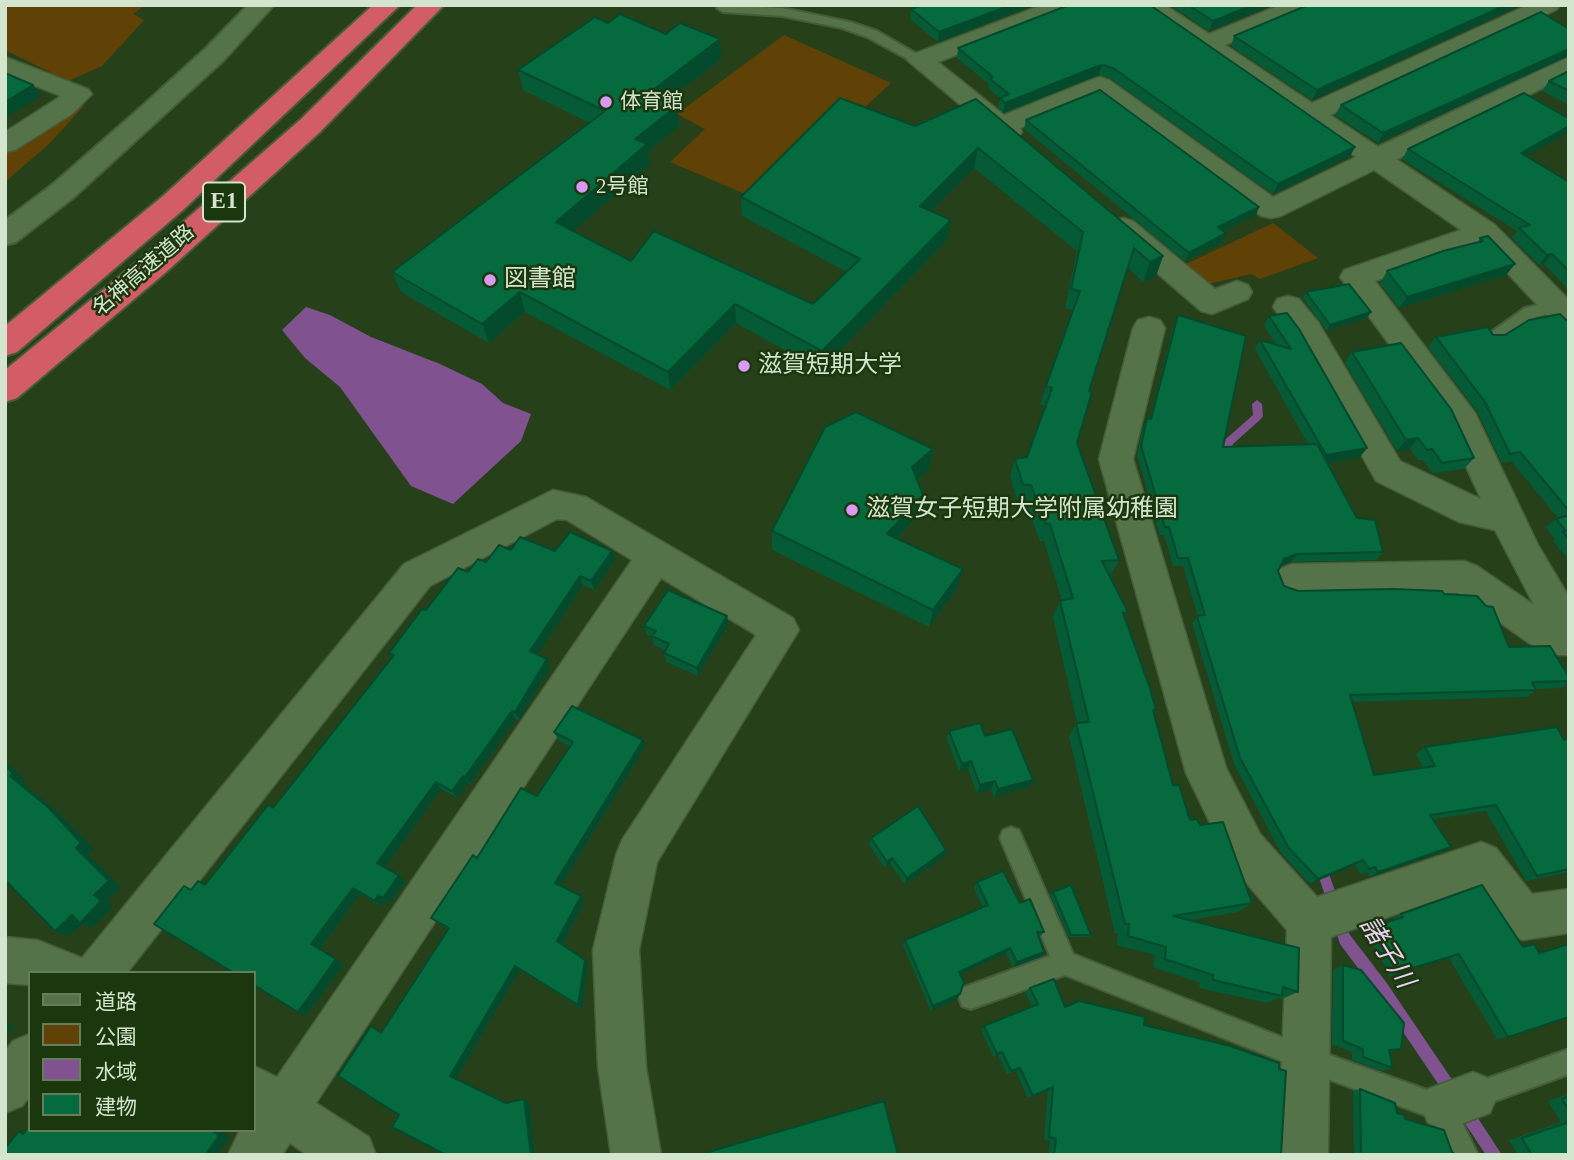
<!DOCTYPE html>
<html>
<head>
<meta charset="utf-8">
<style>
	body { margin:0 }
	#map { position:relative; width:1574px; height:1160px; overflow:hidden; background:#264119; font-family:"Times New Roman","Noto Sans JP",serif }
	canvas { display:block }
	.frame { position:absolute; inset:0; border:7px solid #d4e5ce; pointer-events:none }
	.legend { position:absolute; left:28px; top:971px; width:228px; height:161px; box-sizing:border-box; background:#1b370e; border:2px solid #657d5b; margin:0; padding:9px 12px; list-style:none; font-size:21px; color:#d4e5ce }
	.legend li { display:flex; align-items:center; gap:14px; height:35px }
	.legend b { width:35px; border:2px solid #657d5b }
</style>
</head>
<body>
<div id="map">
<canvas width="1574" height="1160"></canvas>
<div class="frame"></div>
<ul class="legend">
<li><b style="height:9px;background:#557349"></b>道路</li>
<li><b style="height:19px;background:#614206"></b>公園</li>
<li><b style="height:19px;background:#805290"></b>水域</li>
<li><b style="height:19px;background:#066a3f"></b>建物</li>
</ul>
</div>
<script>
const ctx = document.querySelector('canvas').getContext('2d');
ctx.lineJoin = 'round';
function paint(path, color) {
  ctx.fillStyle = color;
  ctx.fill(path, 'evenodd');
}
function shape(rows) {
  const path = new Path2D();
  for (const r of rows) {
    path.moveTo(r[0], r[1]);
    for (let i = 2; i < r.length; i += 2) path.lineTo(r[i], r[i + 1]);
  }
  return path;
}
function trace(path, color, width, dash) {
  ctx.strokeStyle = color;
  ctx.lineWidth = width;
  ctx.lineCap = dash ? 'butt' : 'round';
  ctx.setLineDash(dash || []);
  ctx.stroke(path);
}
function write(font, color, halo, rows, align = 'center') {
  ctx.font = font + ' "Times New Roman","Noto Sans JP",serif';
  ctx.lineWidth = 5;
  ctx.setLineDash([]);
  ctx.textBaseline = 'middle';
  ctx.strokeStyle = halo;
  ctx.fillStyle = color;
  for (const [text, x, y, turn = 0] of rows) {
    ctx.save();
    ctx.translate(x, y);
    ctx.rotate((+turn || 0) * Math.PI / 180);
    ctx.textAlign = isNaN(turn) ? turn : align;
    if (halo) ctx.strokeText(text, 0, 0);
    ctx.fillText(text, 0, 0);
    ctx.restore();
  }
}
paint(shape([
	[5,5,145,5,133,14,144,20,102,66,68,81,5,50],
	[784,35,891,83,855,116,837,109,743,193,670,162,705,129,677,114],
	[80,104,84,106,49,144,5,182,5,151],
	[1273,223,1318,258,1260,279,1251,274,1208,284,1184,265]
]), '#614206');
paint(shape([
	[306,307,330,315,371,337,440,364,482,384,503,403,531,414,521,441,453,504,411,486,340,387,305,358,282,330]
]), '#805290');
paint(shape([
	[1257,400,1262,404,1263,416,1261,419,1233,444,1226,460,1220,460,1218,457,1226,439,1253,415,1252,404,1257,400],
	[1321,860,1325,862,1339,903,1337,907,1333,909,1329,907,1315,866,1317,862,1321,860],
	[1339,916,1343,918,1350,935,1386,982,1457,1087,1459,1092,1457,1097,1452,1099,1447,1097,1376,992,1340,944,1333,922,1335,918,1339,916],
	[1463,1101,1468,1103,1502,1155,1486,1155,1458,1113,1456,1108,1458,1103,1463,1101]
]), '#805290');
const lane = shape([
	[719,5,782,8,850,22,877,31,927,60,925,63,915,63,867,37,842,28,782,16,723,12,717,8,719,5],
	[1557,300,1563,302,1565,306,1563,310,1536,317,1497,342,1485,342,1483,338,1525,308,1557,300],
	[1011,827,1019,830,1073,954,1304,1046,1441,1095,1445,1093,1454,1097,1458,1106,1456,1110,1478,1155,1451,1155,1432,1118,1304,1070,1065,975,971,1009,962,1006,959,997,962,988,1050,956,1000,838,1003,830,1011,827],
	[1569,1049,1569,1074,1473,1109,1464,1105,1460,1096,1464,1087,1569,1049]
]);
const street = shape([
	[1042,5,1076,5,1072,10,938,62,1004,115,1091,80,1100,77,1109,80,1273,197,1356,157,1137,5,1165,5,1209,34,1280,5,1313,5,1309,10,1225,45,1312,103,1528,5,1560,5,1556,10,1330,115,1495,225,1569,300,1569,330,1558,327,1480,244,1375,281,1475,413,1538,545,1569,597,1569,655,1552,655,1539,650,1458,593,1292,596,1279,591,1274,580,1279,569,1292,564,1464,561,1477,566,1534,605,1495,530,1459,522,1376,481,1296,337,1273,307,1277,299,1288,296,1299,299,1318,322,1400,461,1481,499,1444,419,1340,277,1344,270,1461,230,1374,170,1281,216,1271,218,1261,216,1098,95,1020,128,1022,132,1018,138,1009,140,1000,138,907,60,911,55,1042,5],
	[5,57,88,89,92,94,72,114,15,150,5,152,5,132,61,96,5,74,5,57],
	[1123,218,1133,221,1215,289,1237,281,1248,285,1252,292,1248,299,1212,314,1201,311,1113,235,1109,228,1113,221,1123,218],
	[1149,317,1160,320,1165,328,1133,459,1226,768,1260,834,1317,897,1481,842,1496,848,1532,894,1569,889,1569,933,1523,940,1507,934,1473,887,1331,937,1328,1155,1278,1155,1287,930,1230,864,1186,773,1099,459,1133,328,1138,320,1149,317],
	[553,490,586,497,793,618,799,630,657,862,639,950,646,1067,661,1155,611,1155,598,1067,593,950,616,855,622,840,756,635,661,578,316,1103,369,1137,376,1155,307,1155,290,1143,282,1155,228,1155,240,1130,254,1130,254,1066,277,1077,632,560,567,520,557,519,430,586,127,973,30,973,30,985,5,983,5,937,37,940,82,958,404,564,553,490],
	[30,1034,30,1096,22,1106,5,1113,5,1051,13,1041,30,1034],
	[1473,1072,1490,1079,1497,1096,1490,1113,1445,1130,1428,1123,1421,1106,1428,1089,1473,1072]
]);
const secondary = shape([
	[248,5,274,5,224,60,73,198,16,242,5,245,5,220,53,184,140,108,206,48,248,5],
	[1569,57,1569,75,1385,165,1375,168,1365,165,1361,159,1365,153,1569,57]
]);
const highway = shape([
	[373,5,400,5,183,210,17,352,5,356,5,326,163,196,373,5],
	[417,5,444,5,320,132,165,273,17,398,5,402,5,370,143,257,300,120,417,5]
]);
trace(lane, '#455c3a', 4);
trace(street, '#455c3a', 3);
trace(secondary, '#455c3a', 4);
trace(highway, '#455c3a', 4);
paint(lane, '#557349');
paint(street, '#557349');
paint(secondary, '#557349');
paint(highway, '#d25d67');
paint(shape([
	[922,5,1034,5,938,42,910,19,911,9],
	[1069,5,1355,147,1350,156,1273,194,1110,78,1099,75,1090,78,1003,113,998,108,1000,98,988,88,989,84,957,58,958,48],
	[1170,5,1272,5,1209,31],
	[1521,5,1312,100,1231,46,1234,36],
	[1541,12,1378,143,1335,115,1341,105],
	[608,23,721,59,667,101,677,106,679,126,648,151,650,164,573,231,631,261,813,304,847,272,742,216,741,197,915,126,976,99,1163,256,1156,276,1143,282,1128,268,1089,391,1077,443,1119,560,1110,576,1156,710,1154,714,1173,785,1190,820,1200,825,1252,903,1238,912,1190,920,1298,992,1282,999,1278,998,1267,1003,1199,988,1200,983,1153,967,1155,955,1117,945,1118,933,1115,933,1069,736,1077,722,1053,617,1060,601,1062,601,1044,541,1040,541,1025,502,1018,503,1010,476,1015,459,1027,457,1045,406,1040,404,1073,310,1065,308,1077,251,974,168,931,211,948,239,821,370,736,323,670,390,525,312,489,343,401,292,392,272,590,123,523,90,518,70],
	[1569,71,1569,105,1542,91,1549,81],
	[1566,117,1527,156,1569,182,1569,290,1544,264,1539,265,1512,238,1517,231,1402,159,1408,149],
	[1026,120,1256,215,1223,231,1222,242,1185,261,1024,129],
	[1480,238,1515,264,1506,275,1399,308,1380,283,1387,271,1478,242],
	[1306,292,1367,318,1327,331,1303,298],
	[1178,315,1223,447,1308,444,1255,349,1260,340,1276,344,1264,326,1269,316,1367,448,1360,457,1328,463,1357,518,1383,552,1376,560,1291,562,1280,566,1278,571,1284,586,1298,591,1444,594,1509,647,1569,677,1569,682,1561,688,1536,689,1536,690,1527,697,1352,702,1374,775,1423,768,1416,754,1425,747,1564,740,1569,739,1569,872,1526,881,1486,811,1433,819,1442,852,1369,877,1367,872,1360,874,1355,865,1310,884,1281,853,1234,764,1192,623,1198,616,1183,566,1173,566,1164,535,1160,535,1137,455,1143,427,1147,418,1150,419,1174,325],
	[1566,320,1569,320,1569,560,1553,541,1555,539,1546,527,1558,518,1511,461,1502,463,1477,411,1428,347,1436,337,1505,335],
	[1352,352,1474,458,1464,469,1433,473,1423,460,1418,460,1410,449,1397,451,1345,363],
	[933,449,929,469,917,480,923,495,919,514,897,539,963,569,958,587,929,627,772,550,772,531],
	[511,550,555,551,615,560,594,590,583,585,537,655,550,668,519,720,516,719,470,784,468,783,458,798,441,789,385,867,406,881,389,904,385,901,381,906,360,894,320,949,344,964,306,1016,298,1012,191,890,205,884,273,808,392,657,389,653,426,610,468,572],
	[727,616,728,625,698,676,666,662,664,653,665,650,654,645,652,637,647,635,644,626],
	[949,731,985,736,1033,780,1029,787,994,797,991,789,977,793,968,769,959,771,947,739],
	[554,732,645,747,561,886,585,901,562,945,585,960,588,965,582,1009,520,970,456,1079,506,1103,529,1101,535,1155,446,1155,399,1115,381,1032,448,929,437,923,431,918,477,858,537,796,570,746,558,740],
	[871,838,944,857,905,884,890,864,885,868,869,845],
	[977,882,1020,903,1044,932,1039,938,1044,952,1040,957,1013,967,1006,953,960,974,960,994,957,999,931,1011,903,945,905,940,983,907,974,888],
	[1482,885,1508,1037,1497,1039,1449,958,1390,976,1366,930,1375,926,1394,920,1393,918,1401,914],
	[1053,892,1091,935,1089,937,1069,937,1050,895],
	[1343,965,1401,1049,1390,1052,1393,1068,1381,1071,1352,1060,1352,1052,1332,1044,1333,970],
	[1030,988,1065,1007,1144,1025,1279,1069,1281,1155,1049,1155,1050,1141,1044,1139,1048,1089,1028,1098,1016,1071,1007,1074,998,1055,993,1057,981,1029,984,1026,1032,1006,1025,992],
	[1360,1089,1397,1113,1456,1155,1354,1155,1353,1091],
	[1569,1094,1569,1155,1518,1155,1509,1140,1561,1122,1548,1101]
]), '#055b36');
paint(shape([
	[1011,5,1034,5,938,42,939,32],
	[1253,5,1272,5,1209,31,1213,21],
	[1506,5,1521,5,1312,100,1317,90],
	[720,39,721,59,651,113,649,93],
	[1569,49,1569,56,1378,143,1383,133],
	[1102,65,1099,75,1003,113,1005,103],
	[33,85,41,96,5,118,5,102],
	[677,106,679,126,648,151,650,164,561,242,556,222,635,139],
	[1569,126,1569,132,1514,163,1521,153],
	[1355,147,1350,156,1273,194,1278,184],
	[978,148,974,168,917,225,920,206],
	[1259,207,1256,215,1214,235,1218,227],
	[951,220,948,239,821,370,822,351],
	[1226,233,1222,242,1185,261,1189,253],
	[1552,254,1544,264,1539,265,1547,255],
	[1163,256,1156,276,1143,282,1150,262],
	[1515,264,1506,275,1399,308,1407,297],
	[520,292,525,312,489,343,482,324],
	[735,304,736,323,670,390,668,372],
	[1371,312,1367,318,1327,331,1330,325],
	[1418,438,1410,449,1397,451,1406,440],
	[1367,448,1360,457,1319,465,1326,455],
	[933,449,929,469,909,487,912,467],
	[923,495,919,514,884,553,887,534],
	[612,551,615,560,594,590,591,581],
	[1297,554,1291,562,1278,567,1284,559],
	[963,569,958,587,929,627,933,610],
	[580,576,583,585,534,660,530,651],
	[727,616,728,625,698,676,697,668],
	[547,659,550,668,519,720,515,712],
	[512,711,516,719,470,784,465,777],
	[643,740,645,747,559,889,555,883],
	[5,761,26,780,23,783,61,815,94,849,88,854,121,887,107,901,113,907,92,928,82,924,68,937,55,931,76,848,10,776,5,766],
	[971,761,968,769,959,771,962,764],
	[463,776,468,783,458,798,452,791],
	[1033,780,1029,787,994,797,998,789],
	[995,781,991,789,977,793,980,785],
	[436,782,441,789,384,869,377,863],
	[1451,847,1442,852,1369,877,1378,872],
	[946,850,944,857,905,884,907,878],
	[892,858,890,864,885,868,887,862],
	[1363,860,1355,865,1310,884,1318,879],
	[399,875,406,881,389,904,383,898],
	[353,888,360,894,320,949,344,964,306,1016,298,1012,311,944],
	[378,895,385,901,381,906,375,901],
	[581,896,585,901,561,946,557,941],
	[1010,948,1006,953,956,976,959,972],
	[1044,952,1040,957,1013,967,1017,962],
	[1459,954,1449,958,1390,976,1399,972],
	[585,960,588,965,582,1009,578,1005],
	[515,966,520,970,456,1079,450,1076],
	[960,994,957,999,931,1011,933,1006],
	[5,1023,14,1026,5,1037],
	[524,1099,529,1101,535,1155,531,1155],
	[211,1130,220,1130,230,1137,217,1155,205,1155]
]), '#044a2c');
const building = shape([
	[922,5,1011,5,939,32,911,9,922,5],
	[1069,5,1150,5,1355,147,1278,184,1113,68,1102,65,1093,68,1005,103,1000,98,1009,94,990,79,993,77,958,48,1069,5],
	[1188,5,1253,5,1213,21,1188,5],
	[1308,5,1506,5,1317,90,1234,36,1308,5],
	[1541,12,1569,29,1569,49,1383,133,1341,105,1541,12],
	[620,14,666,34,680,23,720,39,649,93,677,106,635,139,647,144,556,222,631,261,654,231,813,304,860,259,741,197,840,98,915,126,976,99,1163,256,1150,262,1134,248,1089,391,1092,392,1077,443,1119,560,1102,561,1128,612,1123,613,1150,688,1156,710,1153,710,1173,785,1179,785,1190,820,1197,819,1200,825,1223,822,1252,903,1173,916,1299,948,1298,992,1283,987,1282,996,1213,980,1213,975,1165,959,1166,947,1128,936,1129,924,1125,924,1076,723,1089,722,1060,601,1073,598,1050,524,1046,524,1031,485,1023,485,1015,459,1027,457,1052,388,1046,386,1080,291,1071,289,1083,232,978,148,920,206,951,220,822,351,735,304,668,372,520,292,482,324,392,272,605,111,518,70,595,17,608,23,620,14],
	[1569,71,1569,91,1549,81,1569,71],
	[5,73,33,85,5,102,5,73],
	[1100,90,1259,207,1218,227,1226,233,1189,253,1026,120,1100,90],
	[1524,93,1566,117,1569,117,1569,126,1521,153,1569,182,1569,271,1552,254,1547,255,1519,228,1530,225,1408,149,1524,93],
	[1488,236,1515,264,1407,297,1387,271,1443,251,1483,241,1480,238,1488,236],
	[1349,284,1371,312,1330,325,1306,292,1349,284],
	[1287,313,1299,329,1367,448,1326,455,1260,340,1291,349,1269,316,1287,313],
	[1560,314,1566,320,1569,320,1569,511,1520,452,1510,454,1485,402,1436,337,1488,327,1493,335,1505,335,1529,320,1560,314],
	[1178,315,1246,336,1223,447,1317,444,1357,518,1375,520,1383,552,1297,554,1284,559,1278,571,1284,586,1298,591,1393,589,1442,591,1444,594,1477,596,1486,606,1493,607,1509,647,1550,646,1569,677,1569,681,1532,682,1536,690,1350,695,1374,775,1435,766,1425,747,1557,727,1564,740,1569,739,1569,869,1537,876,1496,805,1430,815,1451,847,1378,872,1375,867,1369,869,1363,860,1318,879,1288,847,1240,758,1197,616,1205,615,1188,558,1178,558,1169,527,1165,527,1141,446,1147,418,1151,419,1178,315],
	[1401,343,1451,409,1474,458,1442,463,1432,449,1427,450,1418,438,1406,440,1352,352,1401,343],
	[856,412,933,449,912,467,923,495,887,534,963,569,933,610,772,531,825,427,856,412],
	[1569,515,1569,539,1563,532,1566,531,1556,519,1569,515],
	[570,532,612,551,591,581,580,576,530,651,547,659,515,712,512,711,465,777,463,776,452,791,436,782,377,863,399,875,383,898,378,895,375,901,353,888,311,944,336,959,298,1012,254,985,254,973,234,973,154,924,184,886,191,890,198,881,205,885,268,805,273,808,394,655,389,653,422,609,426,610,458,568,468,572,478,559,486,562,499,545,511,550,520,537,555,551,570,532],
	[668,590,727,616,697,668,664,653,669,644,652,636,656,631,644,626,668,590],
	[572,706,643,740,555,883,581,896,557,941,585,960,578,1005,515,966,450,1076,506,1103,524,1099,531,1155,446,1155,392,1127,399,1115,338,1076,371,1026,381,1033,449,928,431,918,473,855,477,858,521,788,537,796,573,742,554,732,572,706],
	[980,723,985,736,1012,729,1033,780,998,789,995,781,980,785,971,761,962,764,949,731,980,723],
	[5,766,13,773,10,776,49,808,81,843,76,848,109,881,94,895,101,901,80,923,72,915,55,931,5,880,5,766],
	[918,806,946,850,907,878,892,858,887,862,871,838,918,806],
	[1003,871,1020,903,1030,899,1044,932,1037,932,1044,952,1017,962,1010,948,959,972,964,982,960,994,933,1006,905,940,988,905,977,882,1003,871],
	[1071,885,1091,935,1071,935,1053,892,1071,885],
	[1482,885,1523,947,1534,944,1539,953,1569,944,1569,1017,1508,1037,1459,954,1399,972,1375,926,1403,917,1401,914,1482,885],
	[1343,965,1361,970,1404,1023,1401,1049,1389,1050,1393,1068,1363,1057,1363,1049,1343,1041,1343,965],
	[1054,979,1065,1007,1079,1001,1117,1010,1145,1017,1144,1025,1230,1046,1279,1063,1279,1069,1286,1071,1281,1155,1054,1155,1056,1139,1049,1137,1053,1087,1033,1096,1020,1068,1011,1071,1002,1052,997,1054,984,1026,1038,1004,1030,988,1054,979],
	[1360,1089,1395,1103,1397,1113,1404,1115,1405,1119,1444,1130,1452,1152,1456,1155,1361,1155,1360,1089],
	[1569,1096,1569,1110,1562,1099,1569,1096],
	[884,1101,898,1155,698,1155,884,1101],
	[1569,1122,1569,1155,1532,1155,1522,1138,1569,1122],
	[30,1125,30,1130,211,1130,219,1136,205,1155,5,1155,5,1148,19,1131,23,1134,30,1125]
]);
paint(building, '#066a3f');
trace(building, '#044a2c', 2);
for (const [x, y, r, color] of [
	[606,102,7,"#dc99f4"],
	[582,187,7,"#dc99f4"],
	[490,280,7,"#dc99f4"],
	[744,366,7,"#dc99f4"],
	[852,510,7,"#dc99f4"]
]) {
  const dot = new Path2D();
  dot.arc(x, y, r, 0, 2 * Math.PI);
  ctx.fillStyle = color;
  ctx.fill(dot);
  trace(dot, '#1b370e', 2.5);
}
write('21px', '#d4e5ce', '#1b370e', [
	["体育館",620,102],
	["2号館",596,187]
], 'left');
write('21px', '#d4e5ce', '#1b370e', [
	["名神高速道路",144,271,-41]
]);
for (const [x, y, w] of [
	[224,202,42]
]) {
  const box = new Path2D();
  box.roundRect(x - w / 2, y - 19.5, w, 39, 5);
  ctx.fillStyle = '#1b370e';
  ctx.fill(box);
  trace(box, '#d4e5ce', 2);
}
write('bold 23px', '#d4e5ce', null, [
	["E1",224,202]
]);
write('24px', '#d4e5ce', '#1b370e', [
	["図書館",504,280],
	["滋賀短期大学",758,366],
	["滋賀女子短期大学附属幼稚園",866,510]
], 'left');
write('italic 26px', '#ead0f4', '#1b370e', [
	["諸子川",1386,953,58]
]);
</script>
</body>
</html>
